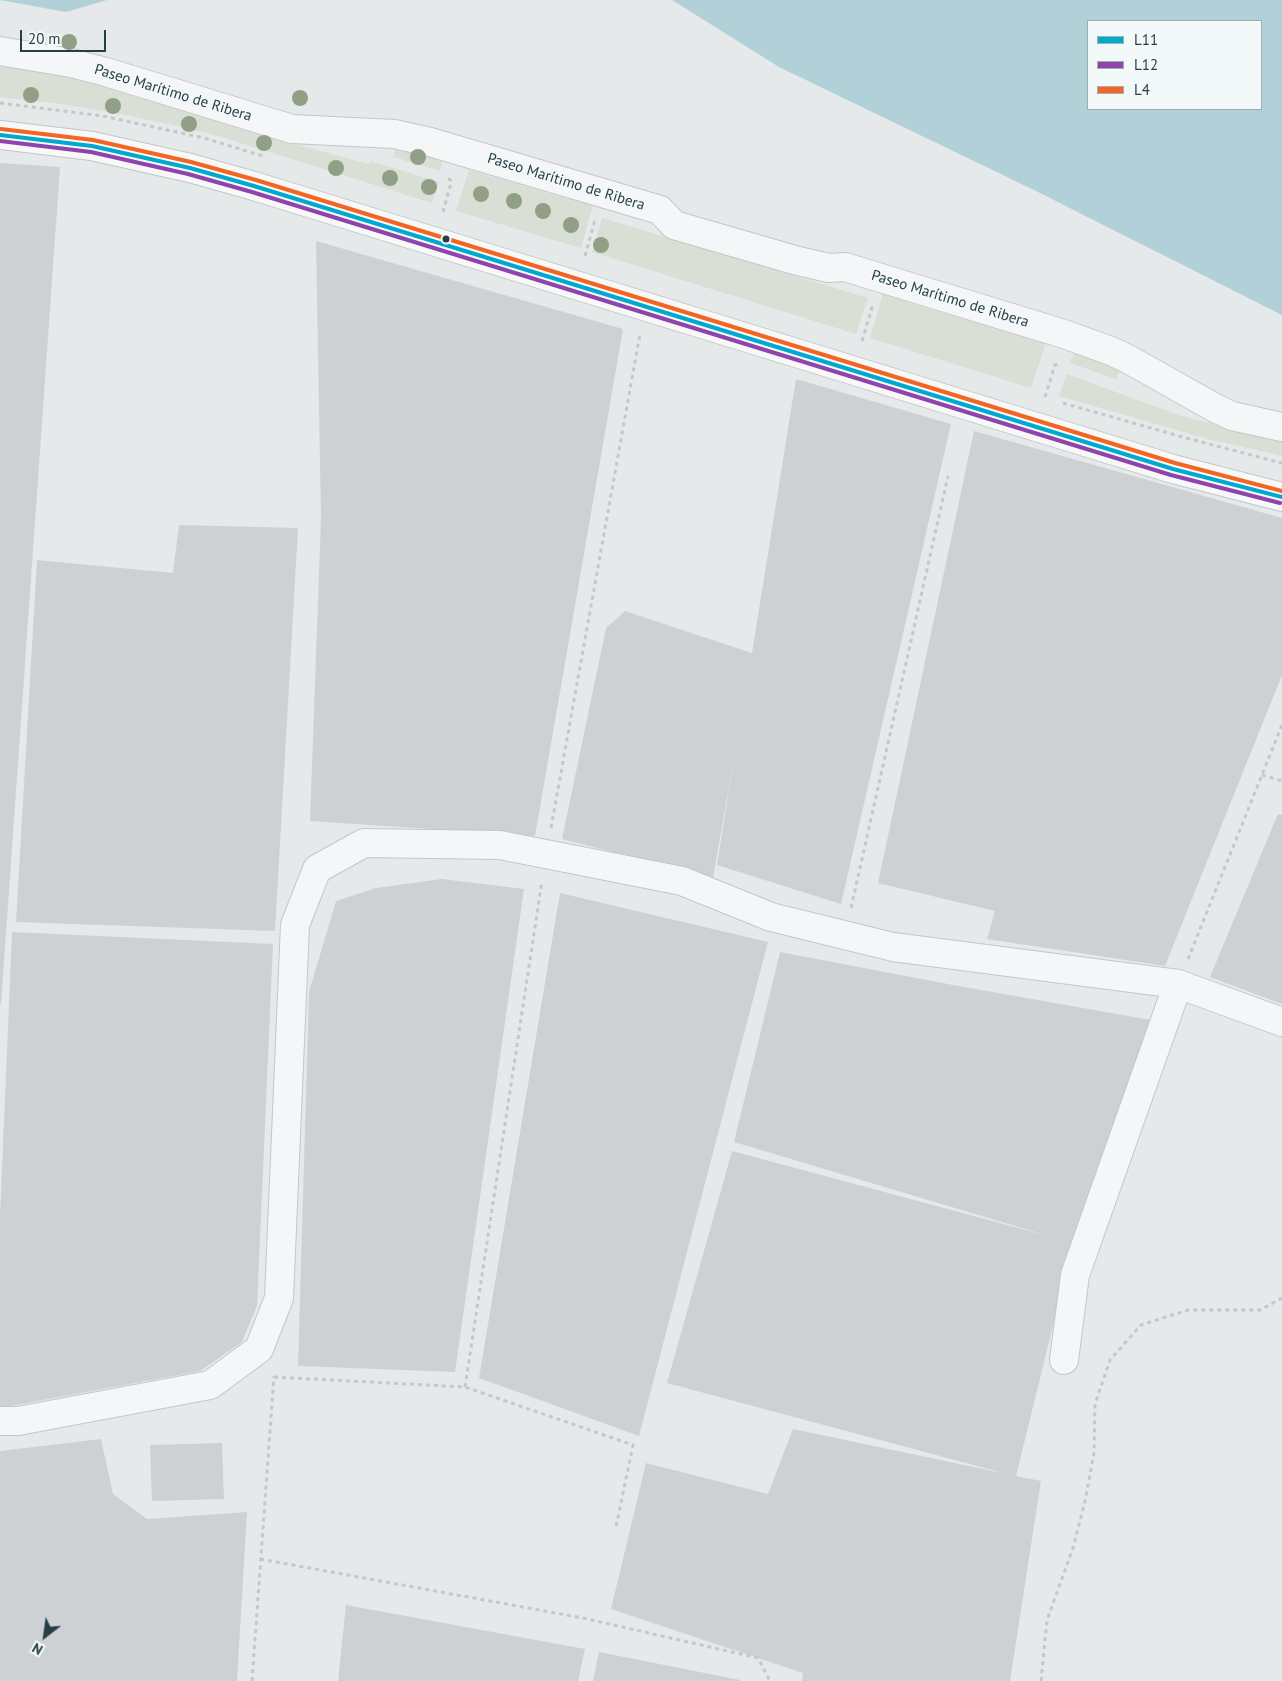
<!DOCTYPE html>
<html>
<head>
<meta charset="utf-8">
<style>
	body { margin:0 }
	#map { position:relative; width:1282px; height:1681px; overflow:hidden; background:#e5e9ea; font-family:"PT Sans",sans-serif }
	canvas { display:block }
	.legend { position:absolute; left:1087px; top:20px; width:175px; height:90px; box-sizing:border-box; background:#f3f8f9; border:1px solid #a2adb1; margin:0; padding:6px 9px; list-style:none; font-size:15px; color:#293d46 }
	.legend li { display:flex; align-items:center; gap:10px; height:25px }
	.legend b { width:25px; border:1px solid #a2adb1 }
	.north { position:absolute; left:20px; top:1611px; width:50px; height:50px; -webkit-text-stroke:4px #f3f8f9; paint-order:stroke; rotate:210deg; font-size:14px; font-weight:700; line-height:20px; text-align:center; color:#293d46 }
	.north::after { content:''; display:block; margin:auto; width:18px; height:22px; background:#293d46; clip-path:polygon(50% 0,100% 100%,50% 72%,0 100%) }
	.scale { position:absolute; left:20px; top:30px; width:86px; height:22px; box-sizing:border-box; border:2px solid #293d46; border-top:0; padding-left:6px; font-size:15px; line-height:18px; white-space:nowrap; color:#293d46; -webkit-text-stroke:4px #f3f8f9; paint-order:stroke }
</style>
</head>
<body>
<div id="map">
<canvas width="1282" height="1681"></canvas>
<ul class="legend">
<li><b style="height:6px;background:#00a9ce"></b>L11</li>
<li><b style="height:6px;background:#8e44ad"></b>L12</li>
<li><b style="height:6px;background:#f26522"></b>L4</li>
</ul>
<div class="north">N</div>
<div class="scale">20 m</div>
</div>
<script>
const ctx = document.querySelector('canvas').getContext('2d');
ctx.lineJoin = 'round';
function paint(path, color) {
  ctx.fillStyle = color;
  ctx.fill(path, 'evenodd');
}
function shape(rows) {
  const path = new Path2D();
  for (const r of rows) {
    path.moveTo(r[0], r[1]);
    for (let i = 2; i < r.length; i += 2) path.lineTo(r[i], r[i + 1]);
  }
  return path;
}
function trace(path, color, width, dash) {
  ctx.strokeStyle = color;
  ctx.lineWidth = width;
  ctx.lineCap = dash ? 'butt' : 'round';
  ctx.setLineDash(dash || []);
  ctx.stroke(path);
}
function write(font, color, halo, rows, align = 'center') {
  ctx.font = font + ' "PT Sans",sans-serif';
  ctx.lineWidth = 4.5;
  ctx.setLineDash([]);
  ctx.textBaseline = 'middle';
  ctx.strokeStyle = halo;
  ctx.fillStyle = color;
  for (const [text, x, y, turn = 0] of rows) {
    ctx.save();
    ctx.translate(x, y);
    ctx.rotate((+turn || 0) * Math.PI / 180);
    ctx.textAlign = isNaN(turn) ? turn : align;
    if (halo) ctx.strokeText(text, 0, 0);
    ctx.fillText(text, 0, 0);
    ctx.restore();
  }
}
paint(shape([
	[0,65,102,84,301,146,369,164,371,161,439,182,432,203,215,135,168,124,121,114,62,104,0,97],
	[397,145,443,159,440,171,393,157],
	[469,170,568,199,570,195,594,202,581,248,456,211],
	[602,218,868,298,856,334,592,252],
	[884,290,911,298,910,303,1046,343,1031,388,870,338],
	[1075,351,1121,368,1116,379,1070,363],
	[1067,374,1181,416,1282,440,1282,456,1208,439,1059,396]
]), '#d9dfd5');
paint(shape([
	[0,0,107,0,66,12],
	[672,0,1282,0,1282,315,1036,191,779,67],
	[1261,21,1261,109,1088,109,1088,21]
]), '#b1d0d7');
paint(shape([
	[0,163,60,167,1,1004,0,1004],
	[316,241,623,329,535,836,310,821,321,518],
	[796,379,951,424,841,904,717,865,734,758,713,878,562,839,606,628,625,611,752,653],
	[974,431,1282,518,1282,675,1165,966,987,939,995,911,878,883],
	[179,525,298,528,275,931,16,922,37,560,173,573],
	[1278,814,1282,815,1282,1004,1210,977],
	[442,879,524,889,455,1372,298,1366,309,992,336,901,376,888],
	[560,893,768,942,639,1436,479,1378],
	[12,932,273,944,257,1306,242,1342,200,1371,0,1408,0,1216],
	[780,952,953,985,1151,1020,1073,1244,1016,1476,1041,1481,1010,1681,802,1681,803,1673,611,1609,646,1463,768,1494,793,1429,1007,1474,667,1383,732,1151,1052,1237,734,1142],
	[101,1439,113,1494,147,1519,247,1512,237,1681,0,1681,0,1451],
	[222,1443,224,1499,152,1501,150,1445],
	[346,1605,585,1649,578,1681,338,1681],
	[599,1652,740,1680,740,1681,593,1681]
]), '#ced1d3');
const minor = shape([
	[0,51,71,63,106,72,292,129,394,134,430,142,660,210,674,225,798,261,829,268,845,267,1064,334,1111,351,1128,359,1215,408,1232,416,1282,427],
	[1064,1360,1075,1275,1178,984],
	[0,1421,18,1421,210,1385,259,1349,279,1298,295,925,317,869,364,843,500,845,682,881,771,917,893,947,1178,984,1282,1022]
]);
const major = shape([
	[0,135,92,146,190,168,254,186,1173,469,1282,497]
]);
trace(minor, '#c3c7c8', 30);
trace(major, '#c1c6c8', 30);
trace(shape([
	[0,103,103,116,204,138,266,157],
	[443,212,451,183,451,181,448,178],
	[585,256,595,220],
	[862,341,873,304],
	[1045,397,1055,365,1058,364],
	[1063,403,1186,438,1282,463],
	[1262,775,1282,781],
	[551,828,640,334],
	[851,908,948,476],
	[1188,959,1282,725],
	[274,1377,465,1387,633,1445,616,1527],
	[465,1387,542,881],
	[260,1559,583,1618,758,1658,770,1681],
	[252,1681,274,1376],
	[1041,1681,1047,1620,1073,1548,1085,1501,1094,1453,1095,1404,1110,1360,1141,1325,1188,1310,1260,1310,1282,1298]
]), '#c3c8ca', 3, [4, 4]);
trace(minor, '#f4f6f7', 28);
trace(major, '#f8f8f8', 28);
trace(shape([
	[0,135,92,146,190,168,254,186,1173,469,1282,497]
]), '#00a9ce', 4);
trace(shape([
	[0,141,91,152,188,174,252,192,1171,475,1280,503]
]), '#8e44ad', 4);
trace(shape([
	[1,129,93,140,191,162,256,180,1175,463,1282,491]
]), '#f26522', 4);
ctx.fillStyle = '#919f86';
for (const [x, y] of [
	[69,42],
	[31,95],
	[300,98],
	[113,106],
	[189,124],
	[264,143],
	[418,157],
	[336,168],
	[390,178],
	[429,187],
	[481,194],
	[514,201],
	[543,211],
	[571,225],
	[601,245]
]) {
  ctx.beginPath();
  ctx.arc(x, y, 8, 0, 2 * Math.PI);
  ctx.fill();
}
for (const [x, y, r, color] of [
	[446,239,4.5,"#293d46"]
]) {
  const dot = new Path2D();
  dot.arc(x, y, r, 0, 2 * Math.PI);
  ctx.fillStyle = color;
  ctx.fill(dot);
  trace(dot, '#f3f8f9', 2);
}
write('15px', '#293d46', '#f3f8f9', [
	["Paseo Marítimo de Ribera",173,93,17],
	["Paseo Marítimo de Ribera",566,182,17],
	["Paseo Marítimo de Ribera",950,299,17]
]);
</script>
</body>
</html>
